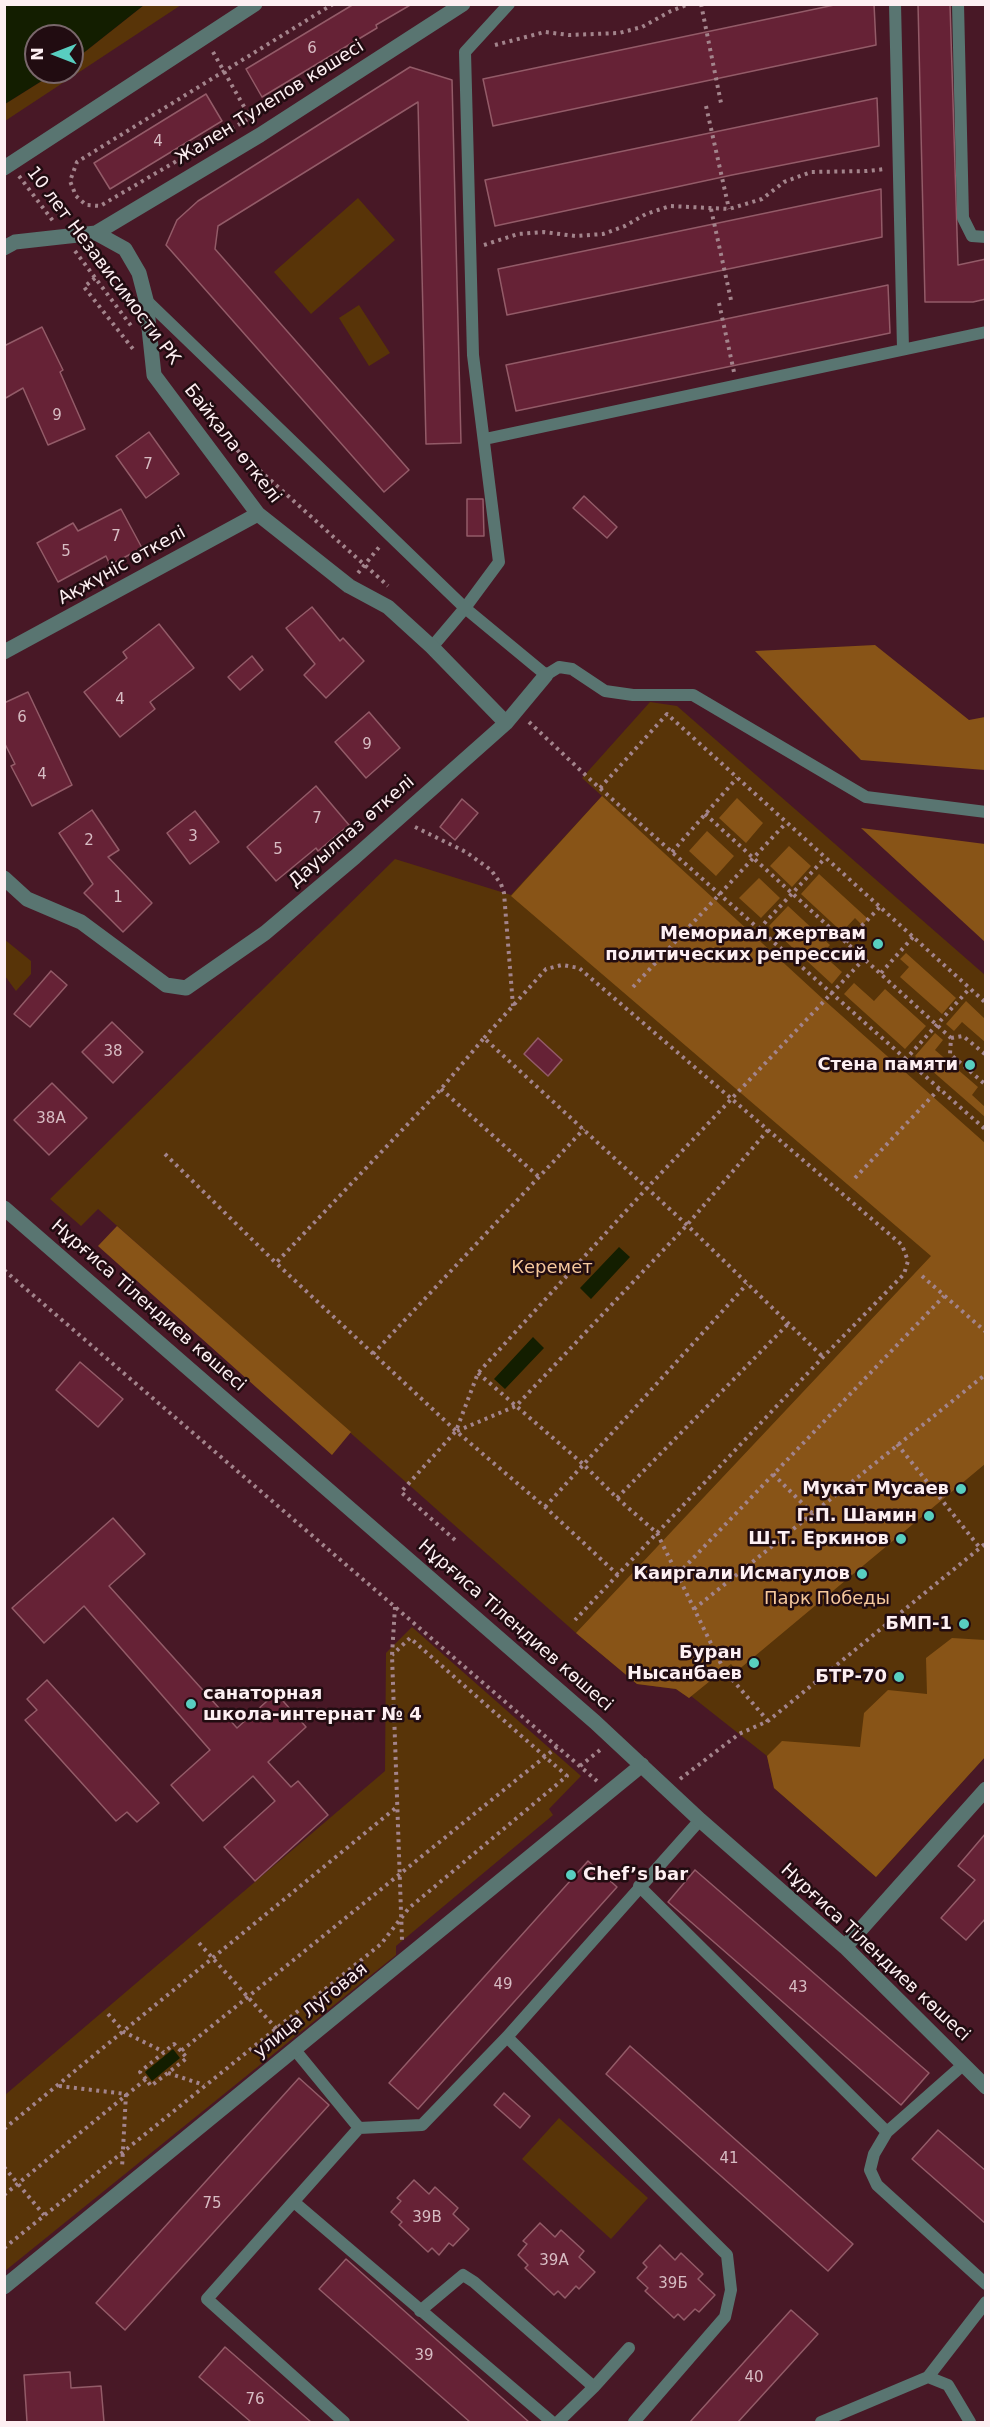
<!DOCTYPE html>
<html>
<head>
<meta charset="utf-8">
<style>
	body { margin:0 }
	#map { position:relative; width:990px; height:2427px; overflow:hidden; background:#481826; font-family:"DejaVu Sans",sans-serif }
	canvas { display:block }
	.frame { position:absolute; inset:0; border:6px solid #fdeff2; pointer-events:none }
	.north { position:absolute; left:24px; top:24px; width:60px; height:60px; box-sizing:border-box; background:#210c11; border:2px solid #79676b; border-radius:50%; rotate:270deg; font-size:16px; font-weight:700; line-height:24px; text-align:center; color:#fdeff2 }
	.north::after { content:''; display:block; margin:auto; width:21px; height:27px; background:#58cec0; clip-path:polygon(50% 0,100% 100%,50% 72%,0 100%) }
</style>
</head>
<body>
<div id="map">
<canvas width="990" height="2427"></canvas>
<div class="frame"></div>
<div class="north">N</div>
</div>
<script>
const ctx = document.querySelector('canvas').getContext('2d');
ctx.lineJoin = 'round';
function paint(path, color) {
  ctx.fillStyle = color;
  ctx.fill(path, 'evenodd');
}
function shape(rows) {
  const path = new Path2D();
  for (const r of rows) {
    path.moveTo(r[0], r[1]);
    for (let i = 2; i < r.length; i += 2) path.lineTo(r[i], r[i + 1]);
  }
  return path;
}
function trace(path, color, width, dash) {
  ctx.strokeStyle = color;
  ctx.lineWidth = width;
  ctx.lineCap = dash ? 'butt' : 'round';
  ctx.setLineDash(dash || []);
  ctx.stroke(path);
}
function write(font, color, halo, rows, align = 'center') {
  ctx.font = font + ' "DejaVu Sans",sans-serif';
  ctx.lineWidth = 5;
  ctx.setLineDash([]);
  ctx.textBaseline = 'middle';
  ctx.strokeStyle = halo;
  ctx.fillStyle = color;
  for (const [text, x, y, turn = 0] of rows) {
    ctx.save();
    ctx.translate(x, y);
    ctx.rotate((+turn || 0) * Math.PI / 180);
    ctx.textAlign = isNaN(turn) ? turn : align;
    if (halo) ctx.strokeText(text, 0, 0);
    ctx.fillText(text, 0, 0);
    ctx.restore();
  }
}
paint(shape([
	[144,5,181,5,5,121,5,104,56,72,72,72,72,62],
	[358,198,395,240,311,314,274,272],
	[359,305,390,353,369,366,339,318],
	[650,702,677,706,985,975,985,1757,876,1877,774,1788,767,1756,691,1696,689,1698,676,1689,637,1684,576,1633,98,1209,81,1226,50,1199,395,859,511,895,602,796,582,778],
	[4,939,31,961,31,974,16,991,5,976],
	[412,1627,581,1776,549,1809,553,1815,396,1946,396,1955,5,2271,5,2095,385,1771,386,1653],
	[559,2118,648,2198,611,2239,522,2159]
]), '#583408');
paint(shape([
	[875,645,969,720,985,717,985,770,861,760,755,651],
	[602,796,824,1000,985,1143,985,1464,737,1671,731,1664,689,1698,676,1689,637,1684,576,1633,931,1256,511,896],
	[737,798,763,823,746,843,719,818],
	[861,828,985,844,985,942],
	[707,831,734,856,716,876,689,851],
	[789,846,811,866,792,887,770,866],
	[819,874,868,919,862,925,855,918,842,932,801,894],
	[759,878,780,898,761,918,739,898],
	[788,906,830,945,822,954,842,972,832,984,769,926],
	[906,953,956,998,942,1014,900,977,909,967,900,959],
	[854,983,874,1001,885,989,926,1026,905,1049,844,994],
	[966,1001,985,1019,985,1042,962,1022,954,1031,946,1024],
	[935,1033,943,1040,935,1050,978,1087,972,1095,985,1107,985,1117,915,1056],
	[117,1226,351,1432,332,1455,98,1246],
	[952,1638,985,1640,985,1757,876,1877,774,1788,767,1756,782,1741,860,1747,864,1713,888,1690,927,1694,926,1658]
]), '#885417');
paint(shape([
	[5,4,144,4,144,5,72,62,72,36,36,36,36,72,56,72,5,104],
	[619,1247,630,1257,591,1299,580,1288],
	[533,1337,544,1348,505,1389,494,1379],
	[173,2049,180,2058,152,2081,145,2072]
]), '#131e00');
const building = shape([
	[354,4,412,4,376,25,377,28,262,97,246,69,354,4],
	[839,4,874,4,876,45,493,126,483,79,839,4],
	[918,4,950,4,958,265,986,259,986,299,973,302,925,302,918,4],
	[410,67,452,80,461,443,426,444,418,102,218,226,215,249,409,470,384,492,166,245,177,220,198,201,410,67],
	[206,94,222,121,110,189,94,163,206,94],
	[877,98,879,146,732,175,495,226,485,180,877,98],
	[881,189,882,237,507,315,498,269,881,189],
	[888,285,890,333,516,411,506,365,888,285],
	[42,327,63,370,60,372,85,429,48,445,23,388,4,399,4,346,42,327],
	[149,432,179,474,146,498,116,456,149,432],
	[584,496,617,527,607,538,573,508,584,496],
	[467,499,483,499,484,536,467,536,467,499],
	[121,509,142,548,110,565,106,556,58,582,37,543,73,523,78,531,121,509],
	[312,607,340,641,343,638,364,661,326,698,304,675,315,664,286,628,312,607],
	[159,624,194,668,150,702,155,709,120,737,84,692,127,658,123,652,159,624],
	[252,656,263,670,240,690,228,677,252,656],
	[28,692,72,785,32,806,11,766,15,764,4,742,4,703,28,692],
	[369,712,400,748,366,778,335,742,369,712],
	[316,786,349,825,318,851,316,848,276,881,247,847,316,786],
	[462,799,478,813,455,840,440,827,462,799],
	[92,810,119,850,108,857,152,903,123,932,84,893,93,884,59,833,92,810],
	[195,811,219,842,190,864,167,833,195,811],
	[51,971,67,985,30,1027,14,1014,51,971],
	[112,1022,143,1052,113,1083,82,1052,112,1022],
	[538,1038,562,1060,548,1076,524,1054,538,1038],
	[52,1083,87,1118,49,1155,14,1120,52,1083],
	[80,1362,123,1399,98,1427,56,1390,80,1362],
	[113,1518,145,1554,109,1586,237,1728,276,1693,306,1727,268,1762,291,1787,298,1781,328,1815,255,1881,224,1847,275,1801,253,1776,203,1821,171,1785,210,1750,84,1606,44,1643,12,1608,113,1518],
	[47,1680,159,1803,137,1822,127,1812,116,1821,25,1720,37,1710,27,1699,47,1680],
	[986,1833,986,1918,966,1940,941,1918,975,1880,958,1866,986,1833],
	[588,1861,617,1887,418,2109,389,2083,588,1861],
	[695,1870,929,2073,901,2105,668,1902,695,1870],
	[630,2046,853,2244,828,2271,606,2074,630,2046],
	[299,2078,329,2105,125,2330,96,2303,299,2078],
	[504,2093,530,2116,520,2128,494,2105,504,2093],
	[938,2130,986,2171,986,2224,912,2159,938,2130],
	[414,2180,429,2194,435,2187,458,2208,453,2214,469,2229,453,2246,449,2243,439,2255,432,2248,428,2252,399,2225,402,2222,391,2212,401,2201,397,2198,414,2180],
	[540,2223,555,2237,561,2230,584,2251,579,2257,595,2272,579,2289,576,2286,565,2298,558,2291,554,2295,525,2268,528,2265,518,2255,527,2244,523,2241,540,2223],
	[660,2245,675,2260,681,2253,703,2274,698,2279,715,2295,699,2312,695,2309,684,2320,678,2314,674,2318,645,2291,648,2288,637,2278,647,2267,643,2263,660,2245],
	[346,2259,529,2422,470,2422,319,2289,346,2259],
	[791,2310,818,2334,738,2422,690,2422,791,2310],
	[225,2347,311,2422,251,2422,199,2377,225,2347],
	[70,2372,71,2388,101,2386,104,2422,27,2422,24,2375,70,2372]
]);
paint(building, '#662236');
trace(building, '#935b68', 1.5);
trace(shape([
	[701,4,721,103],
	[495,45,545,32,569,35,619,33,642,27,671,11,689,4],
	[213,52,251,119],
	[706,106,729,209],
	[260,112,100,206,86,205,76,196,70,181,77,162,333,4],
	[19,176,53,221],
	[711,209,731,300],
	[484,245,518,234,544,232,575,236,603,234,625,226,646,214,670,206,729,209,762,199,784,182,811,172,867,171,885,169],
	[75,251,132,327],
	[95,278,84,287,133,349],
	[719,303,734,372],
	[226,440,388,586],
	[358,573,380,546],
	[529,722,594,783,986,1130],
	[600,788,667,714,986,1003],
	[705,814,951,1038,950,1054,986,1085],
	[415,827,466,852,491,870,501,884,504,893,513,1006],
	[672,852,737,778],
	[759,929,825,858],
	[846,942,880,907],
	[881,973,913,937],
	[633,987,786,823],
	[484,1038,546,969,562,965,579,968,902,1245,908,1261,904,1274,823,1357,575,1620],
	[951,1038,963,1036,986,1055],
	[905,1060,970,988],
	[441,1089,539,1177],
	[165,1154,276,1263],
	[855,1178,939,1089],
	[4,1270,597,1781],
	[922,1276,986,1332],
	[373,1354,584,1129],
	[478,1373,583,1464,617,1498,657,1533,724,1670,768,1721],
	[457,1431,516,1406,687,1225,768,1130],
	[897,1444,980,1548],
	[773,1474,812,1513],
	[617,1498,789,1323],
	[545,1507,747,1284],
	[455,1540,401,1492,456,1431,478,1373,647,1188,864,959],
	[678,1574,944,1296],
	[618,1575,545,1507,456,1431,276,1263,441,1089,484,1038,687,1225,823,1357],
	[395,1607,392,1655,402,1940],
	[694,1609,986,1374],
	[580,1766,600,1750],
	[680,1779,739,1734,768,1721,986,1543],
	[199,1943,284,2037],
	[108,2014,124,2032,164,2052],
	[168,2073,204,2085],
	[146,2079,140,2072,174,2044,181,2051],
	[59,2086,126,2094,122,2168],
	[4,2129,398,1806],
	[4,2167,44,2215],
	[4,2195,146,2079,151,2086,187,2058,181,2051,557,1747],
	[4,2248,381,1944,409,1908,567,1776,410,1638,392,1655]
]), '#a3848c', 4, [3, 4.5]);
trace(shape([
	[895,4,903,349],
	[958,4,963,218,972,236,986,237],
	[146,300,465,608,546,675,559,667,572,669,605,691,633,695,693,695,866,797,986,812],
	[485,439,986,332],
	[432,647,465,608,499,562,473,355,465,52,509,4],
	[639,1886,887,2132],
	[507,2037,727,2255,731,2290,725,2317,634,2422],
	[295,2050,359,2128],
	[964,2064,887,2132,874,2154,870,2170,877,2185,986,2284],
	[294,2202,552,2422],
	[420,2311,463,2275,474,2282,594,2387,558,2422],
	[928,2377,986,2302],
	[594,2387,629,2348],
	[344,2422,207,2299,359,2128,422,2125,507,2037,700,1820],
	[821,2422,928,2377,948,2385,970,2422]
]), '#597571', 12);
trace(shape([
	[4,168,255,4]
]), '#597571', 15);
trace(shape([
	[96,233,260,135,463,4],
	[4,248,15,242,96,233,125,249,139,273,146,300,154,375,258,514,349,586,388,607,432,647,506,723],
	[4,652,258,514],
	[4,878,27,899,81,922,166,985,186,988,265,933,355,857,506,723,546,675],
	[4,1208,595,1722,700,1820,845,1947,986,2087],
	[845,1947,986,1789],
	[4,2287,642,1765]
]), '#597571', 15);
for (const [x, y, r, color] of [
	[878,944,6,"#58cec0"],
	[970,1065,6,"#58cec0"],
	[961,1489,6,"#58cec0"],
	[929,1516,6,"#58cec0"],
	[901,1539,6,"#58cec0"],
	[862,1574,6,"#58cec0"],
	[964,1624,6,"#58cec0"],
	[754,1663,6,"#58cec0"],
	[899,1677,6,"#58cec0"],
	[191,1704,6,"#58cec0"],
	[571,1875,6,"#58cec0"]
]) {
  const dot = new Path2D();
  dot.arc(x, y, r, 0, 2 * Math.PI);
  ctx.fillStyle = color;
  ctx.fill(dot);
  trace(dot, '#210c11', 2);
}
write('15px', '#d7bcc3', null, [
	["6",312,49],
	["4",158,142],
	["9",57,416],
	["7",148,465],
	["7",116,537],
	["5",66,552],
	["4",120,700],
	["6",22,718],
	["9",367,745],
	["4",42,775],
	["7",317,819],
	["3",193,837],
	["2",89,841],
	["5",278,850],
	["1",118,898],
	["38",113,1052],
	["38А",51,1119],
	["49",503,1985],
	["43",798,1988],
	["41",729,2159],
	["75",212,2204],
	["39В",427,2218],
	["39А",554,2261],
	["39Б",673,2284],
	["39",424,2356],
	["40",754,2378],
	["76",255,2400]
]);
write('18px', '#fdeff2', '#210c11', [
	["Жален Тулепов көшесі",270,103,-32],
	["10 лет Независимости РК",103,266,53],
	["Байқала өткелі",232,444,52],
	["Ақжүніс өткелі",122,566,-29],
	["Дауылпаз өткелі",352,832,-41],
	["Нұрғиса Тілендиев көшесі",148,1306,41],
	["Нұрғиса Тілендиев көшесі",515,1626,41],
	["Нұрғиса Тілендиев көшесі",875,1953,43],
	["улица Луговая",311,2011,-39]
]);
write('bold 18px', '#fdeff2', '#210c11', [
	["Мемориал жертвам",866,934],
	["политических репрессий",866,955],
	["Стена памяти",958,1065],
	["Мукат Мусаев",949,1489],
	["Г.П. Шамин",917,1516],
	["Ш.Т. Еркинов",889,1539],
	["Каиргали Исмагулов",850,1574],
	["БМП-1",952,1624],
	["Буран",742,1653],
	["Нысанбаев",742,1674],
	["БТР-70",887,1677],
	["санаторная",203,1694,"left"],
	["школа-интернат № 4",203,1715,"left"],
	["Chef’s bar",583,1875,"left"]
], 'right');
write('18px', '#f7c99d', '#210c11', [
	["Керемет",552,1268],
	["Парк Победы",827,1599]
]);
</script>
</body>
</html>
